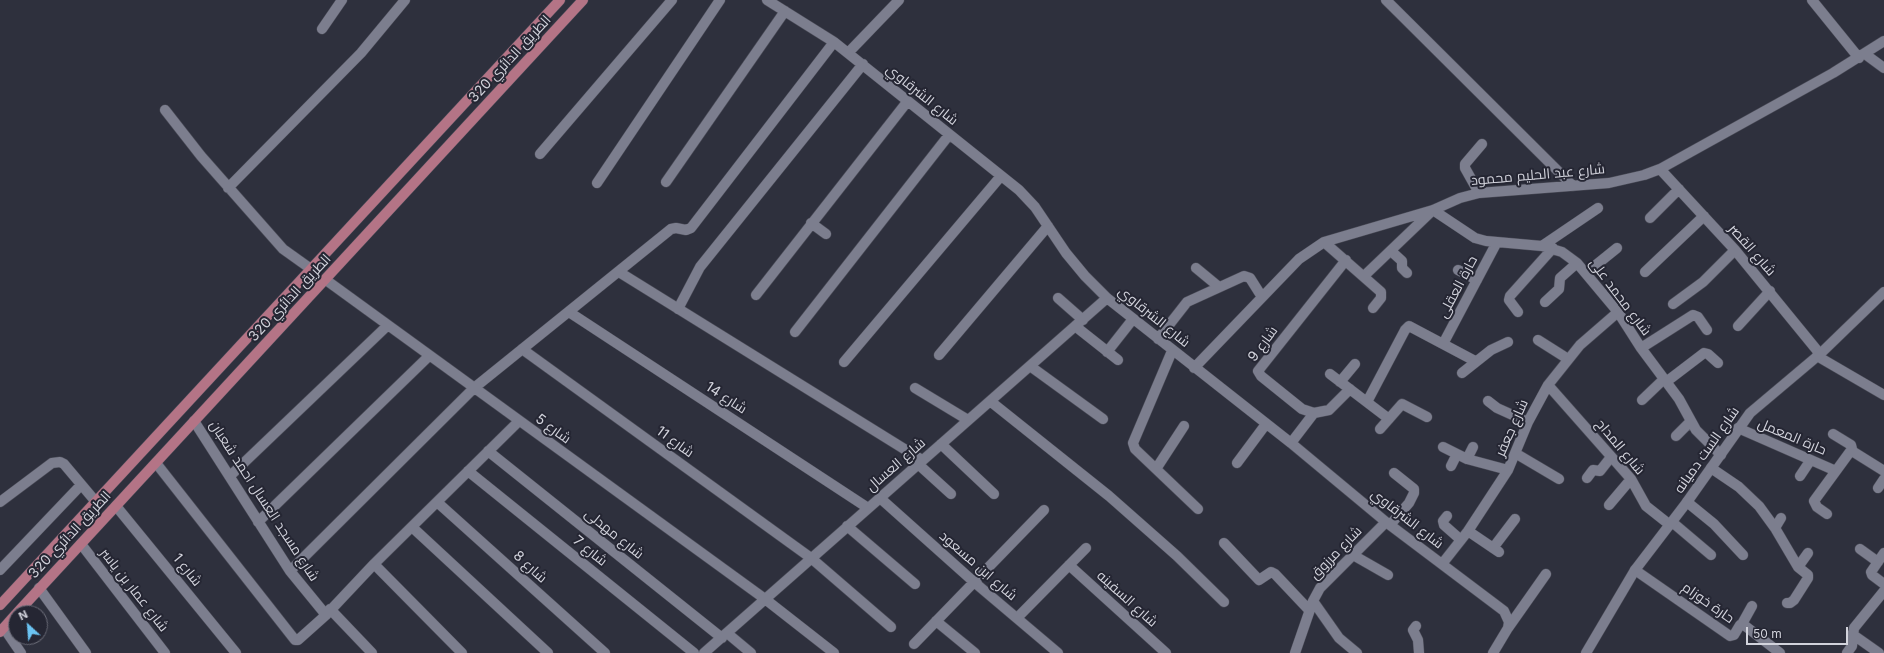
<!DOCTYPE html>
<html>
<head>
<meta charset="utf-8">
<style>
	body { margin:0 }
	#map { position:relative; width:1884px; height:653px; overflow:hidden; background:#2e303d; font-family:Inter,sans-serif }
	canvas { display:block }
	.north { position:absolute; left:8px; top:605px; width:40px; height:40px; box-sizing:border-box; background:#252633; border:1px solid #6a6b77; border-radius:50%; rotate:334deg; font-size:11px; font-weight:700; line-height:16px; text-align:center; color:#d2d3dc }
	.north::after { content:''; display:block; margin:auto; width:14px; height:18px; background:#6bc3f2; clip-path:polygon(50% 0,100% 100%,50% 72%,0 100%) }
	.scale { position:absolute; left:1746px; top:627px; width:102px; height:18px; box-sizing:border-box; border:2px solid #d2d3dc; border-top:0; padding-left:5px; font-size:12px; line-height:14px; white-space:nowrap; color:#d2d3dc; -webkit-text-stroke:3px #252633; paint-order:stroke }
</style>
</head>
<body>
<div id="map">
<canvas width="1884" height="653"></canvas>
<div class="north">N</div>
<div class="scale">50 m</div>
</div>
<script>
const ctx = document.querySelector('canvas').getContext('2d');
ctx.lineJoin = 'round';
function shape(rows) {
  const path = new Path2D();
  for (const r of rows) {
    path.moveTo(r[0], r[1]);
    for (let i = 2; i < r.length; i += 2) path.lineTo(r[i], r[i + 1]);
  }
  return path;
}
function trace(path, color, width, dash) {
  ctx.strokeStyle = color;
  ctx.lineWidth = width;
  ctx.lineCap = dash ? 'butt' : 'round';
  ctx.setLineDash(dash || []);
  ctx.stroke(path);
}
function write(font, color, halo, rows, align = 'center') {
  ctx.font = font + ' Inter,Cairo,sans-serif';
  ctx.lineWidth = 4;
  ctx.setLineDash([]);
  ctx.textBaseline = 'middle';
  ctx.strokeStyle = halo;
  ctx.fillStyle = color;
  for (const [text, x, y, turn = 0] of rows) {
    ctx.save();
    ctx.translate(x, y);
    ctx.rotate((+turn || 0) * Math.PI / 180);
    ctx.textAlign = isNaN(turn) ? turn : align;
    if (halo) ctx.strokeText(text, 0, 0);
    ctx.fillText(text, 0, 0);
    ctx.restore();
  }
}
const minor = shape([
	[767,0,834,42,1019,190,1035,207,1066,253,1085,276,1107,298,1291,443,1386,522,1504,611,1509,622,1508,628,1493,653],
	[1386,0,1573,186],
	[1812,0,1859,58],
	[322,29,342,0],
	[848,53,899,0],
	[1865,54,1884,68],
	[165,110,201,156,283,249,311,269],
	[540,154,672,0],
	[1660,169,1735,250,1820,354],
	[666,182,785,11],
	[597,183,720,0],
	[228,188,361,53,405,0],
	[1479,193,1465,168,1465,164,1482,144],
	[1650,218,1679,189],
	[811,223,826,234],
	[1324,242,1381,292,1381,298,1373,308],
	[1542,246,1598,208],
	[1391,251,1402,261,1402,268,1407,273],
	[1346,260,1258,371,1261,376,1302,409,1314,413,1329,410,1350,389],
	[1196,268,1219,287],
	[1458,270,1477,280],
	[619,272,922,460],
	[1645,272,1704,216],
	[1586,273,1617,248],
	[1364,276,1433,210,1475,238,1486,241,1542,246,1562,252,1577,263,1618,312,1641,348,1679,399,1696,430,1721,455],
	[326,280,765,599,834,653],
	[756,295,907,102],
	[1058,298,1083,320],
	[1545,302,1559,289,1560,278,1577,263],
	[1673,304,1703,282,1735,250],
	[678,309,700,267,863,64],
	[569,312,868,508],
	[1518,312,1509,300,1510,296,1553,248],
	[1075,326,1118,360],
	[1738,326,1770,291],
	[795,332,949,135],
	[1158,339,1187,302,1244,276,1250,278,1262,297],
	[1538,340,1568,359],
	[1443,344,1497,242],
	[1641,348,1693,315,1698,317,1707,330],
	[522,349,811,558,891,627],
	[1172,351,1133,443,1135,449,1198,509],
	[1107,352,1133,319],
	[939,355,1048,226],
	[1817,356,1884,395],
	[844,362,1001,176],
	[1030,366,1103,419],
	[1194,368,1299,259,1324,242,1433,210,1460,198,1479,193,1609,183,1644,175,1660,169,1833,73,1884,41],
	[1462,373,1491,350,1508,342],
	[1330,374,1389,419],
	[1340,382,1355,364],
	[1666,382,1704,353,1708,354,1718,363],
	[1548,385,1631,479,1646,506,1670,525],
	[915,388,968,420],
	[1642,400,1664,379],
	[990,401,1109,496,1177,556,1224,602],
	[1488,401,1497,408,1528,422],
	[1367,402,1405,330,1409,326,1475,361],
	[194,421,290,571,326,615],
	[1738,428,1836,471],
	[1380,429,1402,404,1427,417],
	[1676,436,1690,422],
	[1291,443,1314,413],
	[941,444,994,494],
	[1443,447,1467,459,1508,470],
	[488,451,722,638],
	[1852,451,1884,471],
	[1515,453,1559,479],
	[1467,459,1473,447],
	[156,463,295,640,298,640,326,615,374,564,519,421],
	[1237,463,1266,424],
	[918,464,951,494],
	[1451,466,1457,454],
	[1711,468,1739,487,1759,506,1775,528,1798,567,1808,575,1808,578,1794,600,1790,603,1787,603],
	[1156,469,1184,426],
	[468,471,694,653],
	[230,476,387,326],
	[1800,476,1810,461],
	[1587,478,1593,470,1600,471,1611,457],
	[1878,488,1884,479],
	[880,498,974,582,1058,653],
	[0,502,52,463,60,462,64,464,96,502],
	[437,502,605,653],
	[1687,502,1714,524,1743,555],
	[1609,505,1631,479],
	[116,506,236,653],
	[1827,514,1817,507,1814,501,1852,449,1851,445,1833,434],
	[1447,516,1443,521,1444,525,1461,540],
	[258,522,429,356],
	[1672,522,1711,555],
	[1390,525,1409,503,1414,493,1414,489,1394,473],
	[847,526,915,584],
	[412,527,548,653],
	[1775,528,1781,518],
	[1468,531,1499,552],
	[1224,543,1259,580,1271,572,1275,574,1309,610],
	[81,544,165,653],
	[1493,548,1515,519],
	[1860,549,1878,562],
	[1884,553,1871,572,1872,575,1884,584],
	[1353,555,1388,575],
	[374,564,462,653],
	[1442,564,1468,531,1508,470,1528,422,1548,385,1580,345,1618,312],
	[1069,565,1166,653],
	[1798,567,1808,553],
	[0,570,81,485],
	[1635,570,1730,636,1734,635,1740,625,1744,625,1780,653],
	[290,571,474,388,671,229,676,228,686,230,691,228,834,42],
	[39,588,86,653],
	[1313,601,1339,638,1357,653],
	[330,609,372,653],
	[1017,618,1086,548],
	[936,621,975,653],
	[1742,624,1752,606],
	[1416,626,1413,630,1418,640,1419,653],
	[4,628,21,653],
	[1508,628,1546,574],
	[727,633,751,653],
	[1852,634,1879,653],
	[914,644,1044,510],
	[704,653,1107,298],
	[1295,653,1313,601,1320,588,1386,522],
	[1847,653,1852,646,1854,628,1884,591]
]);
const tertiary = shape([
	[1586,653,1635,570,1687,502,1750,413,1820,354,1884,292]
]);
const primary = shape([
	[0,605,560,0],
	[17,613,583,0],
	[0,632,16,614]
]);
trace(minor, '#4b4c58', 11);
trace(tertiary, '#4b4c58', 11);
trace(primary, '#4b4c58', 11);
trace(minor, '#7c7e8e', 10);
trace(tertiary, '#7c7e8e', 10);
trace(primary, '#b47486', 10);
write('14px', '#d2d3dc', '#252633', [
	["الطريق الدائري 320",510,59,-47],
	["شارع الشرقاوي",922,95,39],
	["شارع عبد الحليم محمود",1538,175,-5],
	["شارع القصر",1752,250,49],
	["حارة العقلى",1458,287,-62],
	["شارع محمد على",1620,297,53],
	["الطريق الدائري 320",290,298,-47],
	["شارع الشرقاوي",1154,317,39],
	["شارع 9",1263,344,-54],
	["شارع 14",726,398,33],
	["شارع جعفر",1512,428,-66],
	["شارع 5",553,429,36],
	["حارة المعمل",1792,437,23],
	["شارع 11",675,442,36],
	["شارع المداح",1620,447,50],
	["شارع الست دميانه",1707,450,-55],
	["شارع العسال",896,465,-41],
	["شارع مسجد العسال احمد شعبان",264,501,57],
	["شارع الشرقاوي",1407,519,38],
	["شارع مهدلى",614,534,39],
	["الطريق الدائري 320",70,535,-47],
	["شارع 7",590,551,39],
	["شارع مرزوق",1336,553,-46],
	["شارع ابن مسعود",978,566,41],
	["شارع 8",530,567,42],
	["شارع 1",187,570,51],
	["شارع عمار بن ياسر",134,590,52],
	["شارع السفينه",1127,599,42],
	["حارة خوزام",1708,603,35]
]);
</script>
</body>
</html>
